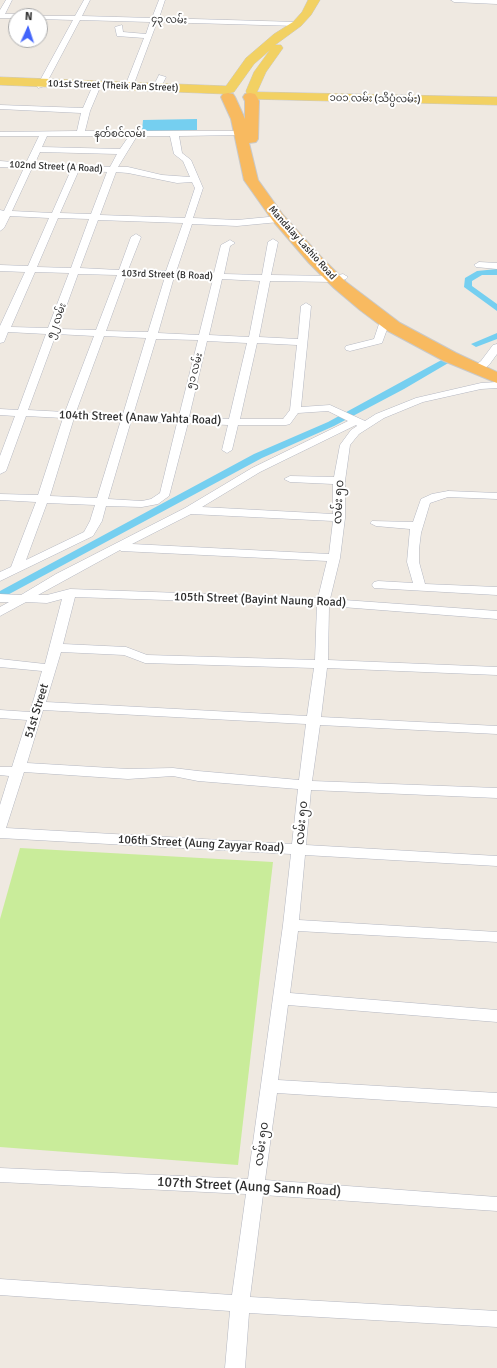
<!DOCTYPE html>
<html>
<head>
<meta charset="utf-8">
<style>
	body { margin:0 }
	#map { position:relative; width:497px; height:1368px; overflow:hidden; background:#efe9e1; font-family:Signika,sans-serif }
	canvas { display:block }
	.north { position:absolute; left:8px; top:8px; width:40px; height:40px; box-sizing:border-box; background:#fff; border:1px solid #ababab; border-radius:50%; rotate:3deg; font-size:11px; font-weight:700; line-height:16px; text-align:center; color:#2e2e2e }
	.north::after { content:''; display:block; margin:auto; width:14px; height:18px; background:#4264fb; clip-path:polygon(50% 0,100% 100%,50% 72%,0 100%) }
</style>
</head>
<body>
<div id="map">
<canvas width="497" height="1368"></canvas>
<div class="north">N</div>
</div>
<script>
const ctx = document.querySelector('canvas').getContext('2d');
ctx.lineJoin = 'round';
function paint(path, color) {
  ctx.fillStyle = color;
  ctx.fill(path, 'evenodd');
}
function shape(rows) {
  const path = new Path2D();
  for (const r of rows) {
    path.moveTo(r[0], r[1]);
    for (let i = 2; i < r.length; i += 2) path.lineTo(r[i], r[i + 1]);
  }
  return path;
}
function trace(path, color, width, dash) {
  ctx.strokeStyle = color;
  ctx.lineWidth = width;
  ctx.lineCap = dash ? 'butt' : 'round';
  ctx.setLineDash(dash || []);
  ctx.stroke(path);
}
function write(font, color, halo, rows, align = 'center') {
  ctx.font = font + ' Signika,"Noto Sans Myanmar",sans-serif';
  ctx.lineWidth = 4;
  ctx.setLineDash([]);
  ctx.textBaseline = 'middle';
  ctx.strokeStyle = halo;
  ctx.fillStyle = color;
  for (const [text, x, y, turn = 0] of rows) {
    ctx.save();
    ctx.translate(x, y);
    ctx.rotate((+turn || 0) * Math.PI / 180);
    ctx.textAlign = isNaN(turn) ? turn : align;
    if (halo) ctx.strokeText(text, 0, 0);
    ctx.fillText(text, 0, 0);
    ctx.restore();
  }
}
paint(shape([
	[20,848,273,862,238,1165,0,1147,0,919]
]), '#c9ec9a');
paint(shape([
	[197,119,197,130,142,131,143,120]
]), '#75cff0');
paint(shape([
	[497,269,497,275,482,275,472,281,472,286,497,304,497,311,464,287,465,278,477,271,497,269],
	[497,333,497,339,476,347,471,344,497,333],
	[447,357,450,358,450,362,404,389,334,426,262,458,0,599,0,591,254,454,328,422,447,357]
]), '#75cff0');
const minor = shape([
	[6,0,12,0,5,14,16,14,20,16,16,16,16,18,0,18,0,10,6,0],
	[84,0,90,0,82,16,152,18,159,0,165,0,159,18,297,22,301,24,297,26,157,22,132,89,128,91,124,89,144,38,117,36,115,27,122,25,123,32,146,34,150,22,80,20,45,86,38,88,37,86,73,20,40,19,40,16,37,16,75,16,84,0],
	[451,0,497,0,497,4,454,2,451,0],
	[159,75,166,77,160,89,154,89,153,87,159,75],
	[94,83,101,85,90,111,85,131,243,131,243,135,240,135,179,136,182,153,191,160,203,188,193,218,237,220,279,216,283,219,279,222,237,226,192,224,176,272,214,273,221,245,230,240,235,243,230,246,224,274,262,275,268,242,273,239,278,242,271,275,334,276,343,274,348,277,346,279,334,282,270,281,259,337,298,339,301,306,306,303,311,306,301,407,330,405,365,421,376,414,416,398,481,383,497,382,497,388,481,389,423,402,384,418,359,434,350,445,345,481,345,518,340,558,330,599,497,611,497,619,329,606,328,660,497,667,497,675,327,668,321,717,497,726,497,734,320,725,312,781,497,788,497,798,311,790,306,845,497,856,497,866,305,855,299,920,497,932,497,942,298,931,290,993,497,1010,497,1022,288,1005,278,1080,497,1093,497,1107,277,1093,265,1180,497,1197,497,1211,263,1195,250,1297,497,1311,497,1327,249,1313,245,1368,225,1368,230,1311,0,1295,0,1279,232,1295,246,1194,0,1182,0,1168,248,1179,283,925,291,854,0,838,0,805,9,776,0,775,0,767,12,767,27,720,0,718,0,710,30,712,42,671,0,667,0,659,45,664,62,599,47,603,26,602,0,616,0,607,9,602,0,602,0,594,21,595,56,574,185,508,252,468,348,421,328,411,298,413,290,424,286,425,238,425,232,450,227,453,222,450,228,425,188,423,169,496,158,504,142,507,106,506,102,521,93,536,0,581,0,572,11,567,36,502,0,500,0,494,38,495,63,418,26,416,6,471,0,474,0,456,15,416,0,415,0,409,18,410,46,334,8,332,4,342,0,343,0,326,25,272,0,271,0,265,28,266,49,218,10,216,4,228,0,231,0,210,4,211,24,168,0,167,0,161,26,163,39,136,0,136,0,132,77,131,81,113,0,109,0,105,83,108,94,83],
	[47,136,129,136,120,149,42,147,47,136],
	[137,136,170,136,174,154,183,161,190,177,162,175,128,167,118,167,137,136],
	[40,152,117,154,110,167,35,163,40,152],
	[32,168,71,170,52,213,12,211,32,168],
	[79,170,107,172,91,214,60,213,79,170],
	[116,172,128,173,177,183,192,182,195,188,185,218,100,215,116,172],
	[58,218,89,219,71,268,37,267,58,218],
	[98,220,183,223,166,271,128,270,141,237,136,234,131,237,119,270,80,268,98,220],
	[35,272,69,273,48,328,11,327,35,272],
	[78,274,117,275,96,330,58,329,78,274],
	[126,276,165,277,148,332,106,331,126,276],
	[174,277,213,279,199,335,158,333,174,277],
	[222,279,260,281,249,337,209,335,222,279],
	[56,334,94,336,65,412,28,410,56,334],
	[104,336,146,338,123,414,76,412,104,336],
	[156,339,198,340,179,416,133,415,156,339],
	[207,341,247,343,229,419,189,417,207,341],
	[257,343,297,345,290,410,283,419,240,419,257,343],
	[74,418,121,420,97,498,50,496,74,418],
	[131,421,177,423,160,493,151,499,142,501,108,499,131,421],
	[356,425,357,426,351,430,340,445,334,477,290,476,284,479,290,482,333,484,333,514,202,507,260,472,356,425],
	[47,503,95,505,90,521,84,532,26,560,47,503],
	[191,514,333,521,329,554,132,544,191,514],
	[120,550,121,551,327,561,318,598,70,589,47,595,38,595,120,550],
	[75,597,317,605,315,660,147,655,126,647,63,644,75,597],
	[61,652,124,655,145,663,314,668,307,716,46,702,61,652],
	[43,710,306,724,299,780,198,771,173,768,128,769,27,763,43,710],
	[24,772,128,779,173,776,198,781,298,789,292,844,6,828,24,772],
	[479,262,497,263,497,269,476,267,474,265,479,262],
	[385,318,390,321,382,343,350,351,346,350,345,348,346,346,374,339,380,321,385,318],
	[497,344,497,354,489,365,481,371,473,371,472,369,473,367,481,361,493,345,497,344],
	[448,491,497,493,497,499,448,497,430,503,421,533,419,549,419,562,425,584,497,587,497,595,374,588,372,585,374,582,378,581,413,583,407,562,410,529,376,526,370,523,372,521,413,522,421,499,432,494,448,491]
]);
const primary = shape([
	[308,0,320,0,311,15,301,26,275,45,281,45,283,48,266,72,257,92,497,97,497,105,248,99,246,91,254,72,270,50,254,64,234,92,226,94,0,85,0,77,226,86,246,58,274,34,293,22,302,12,308,0]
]);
const trunk = shape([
	[228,93,233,94,235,97,245,119,245,101,243,97,245,94,250,93,255,94,257,97,259,101,258,139,256,142,249,143,258,180,283,215,321,257,346,282,400,323,456,353,497,372,497,383,444,361,388,331,360,310,334,288,309,263,273,221,244,180,231,119,221,97,223,94,228,93]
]);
trace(minor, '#b4b7c1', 1);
trace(primary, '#c9c9c9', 1);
trace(trunk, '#c9c9c9', 2);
paint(minor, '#fff');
paint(primary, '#f2d163');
paint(trunk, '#f8ba60');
write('10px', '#2e2e2e', '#fff', [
	["၄၃ လမ်း",169,20,2],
	["101st Street (Theik Pan Street)",113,86,2],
	["၁၀၁ လမ်း (သိပ္ပံလမ်း)",375,99,1],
	["နတ်စင်လမ်း",120,134],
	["102nd Street (A Road)",56,167,3],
	["Mandalay Lashio Road",302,243,48],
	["103rd Street (B Road)",167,275,2],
	["၅၂ လမ်း",57,321,-69],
	["၅၁ လမ်း",195,371,-75]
]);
write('12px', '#2e2e2e', '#fff', [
	["104th Street (Anaw Yahta Road)",140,418,2],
	["လမ်း ၅၀",339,502,-87],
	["105th Street (Bayint Naung Road)",260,600,2],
	["51st Street",37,711,-73],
	["လမ်း ၅၀",302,823,-85],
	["106th Street (Aung Zayyar Road)",201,844,3],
	["လမ်း ၅၀",262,1144,-82]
]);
write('14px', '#2e2e2e', '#fff', [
	["107th Street (Aung Sann Road)",249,1187,3]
]);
</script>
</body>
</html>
